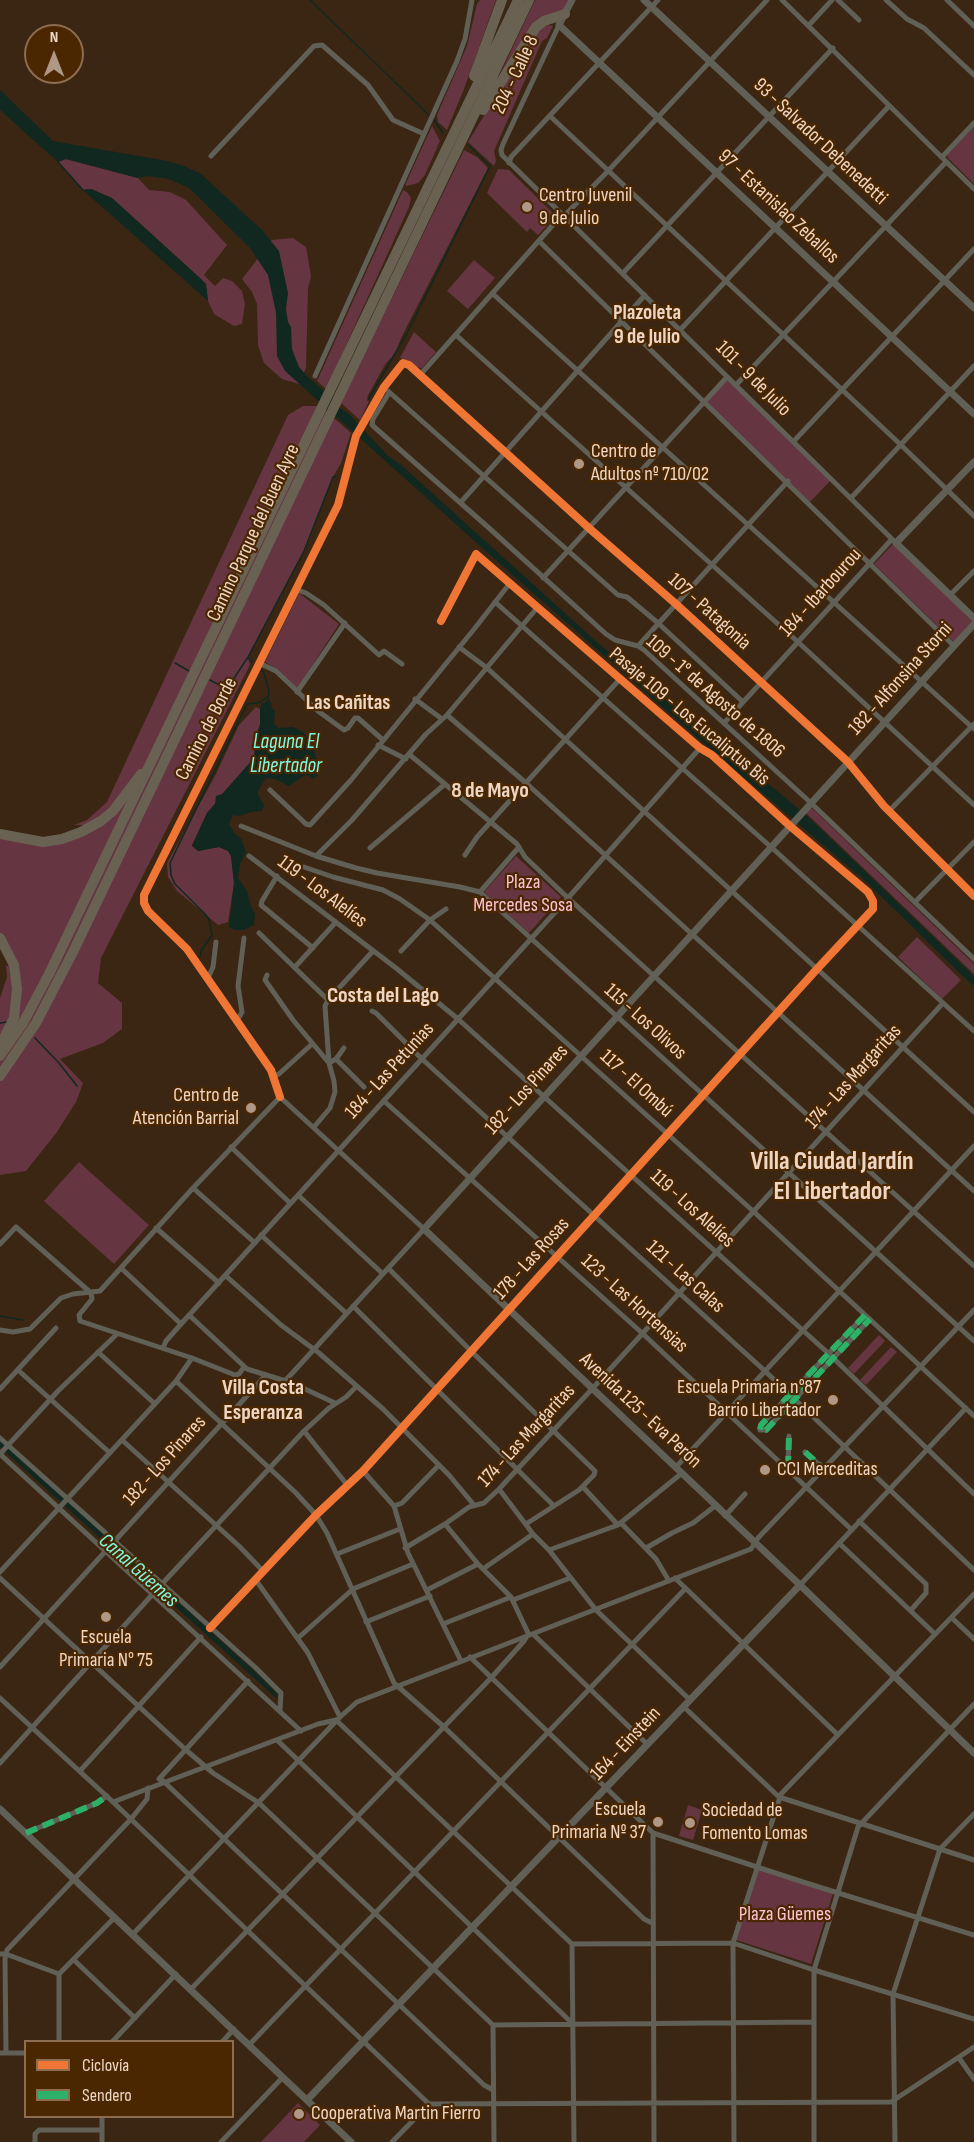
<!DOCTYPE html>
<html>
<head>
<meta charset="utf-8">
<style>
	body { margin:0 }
	#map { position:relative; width:974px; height:2142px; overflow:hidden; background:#3a2612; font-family:"Sofia Sans Condensed",sans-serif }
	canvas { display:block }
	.legend { position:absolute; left:24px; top:2040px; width:210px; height:78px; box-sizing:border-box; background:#4b2701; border:2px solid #8c6d4f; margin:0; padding:8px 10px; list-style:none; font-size:18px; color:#eed6c4 }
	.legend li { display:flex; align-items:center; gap:12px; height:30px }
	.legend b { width:30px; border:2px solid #8c6d4f }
	.north { position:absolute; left:24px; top:24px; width:60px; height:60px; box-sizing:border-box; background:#4b2701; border:2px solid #8c6d4f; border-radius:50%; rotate:0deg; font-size:16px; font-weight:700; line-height:24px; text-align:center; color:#eed6c4 }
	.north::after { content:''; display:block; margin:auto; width:21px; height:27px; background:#af9886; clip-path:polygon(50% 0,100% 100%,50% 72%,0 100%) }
</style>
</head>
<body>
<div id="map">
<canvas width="974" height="2142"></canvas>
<ul class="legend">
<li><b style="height:8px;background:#f07635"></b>Ciclovía</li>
<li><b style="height:8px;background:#2db169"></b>Sendero</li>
</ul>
<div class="north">N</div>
</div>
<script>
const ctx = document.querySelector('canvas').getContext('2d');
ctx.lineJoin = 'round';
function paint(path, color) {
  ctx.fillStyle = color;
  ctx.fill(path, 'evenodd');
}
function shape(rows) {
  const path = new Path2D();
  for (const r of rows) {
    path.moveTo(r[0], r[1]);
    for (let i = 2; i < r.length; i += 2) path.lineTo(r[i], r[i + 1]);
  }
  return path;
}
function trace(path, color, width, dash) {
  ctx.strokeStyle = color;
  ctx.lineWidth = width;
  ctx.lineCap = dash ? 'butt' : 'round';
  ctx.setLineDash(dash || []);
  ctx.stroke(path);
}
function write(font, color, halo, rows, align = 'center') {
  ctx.font = font + ' "Sofia Sans Condensed",sans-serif';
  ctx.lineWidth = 4.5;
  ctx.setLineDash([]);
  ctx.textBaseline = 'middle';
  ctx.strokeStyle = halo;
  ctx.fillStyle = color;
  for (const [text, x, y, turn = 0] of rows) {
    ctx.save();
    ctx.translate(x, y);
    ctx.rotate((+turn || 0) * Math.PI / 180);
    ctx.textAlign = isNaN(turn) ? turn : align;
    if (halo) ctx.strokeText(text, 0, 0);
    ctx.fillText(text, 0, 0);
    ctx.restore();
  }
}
paint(shape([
	[480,0,496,0,464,89,447,130,438,122,437,115,467,46,477,4],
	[535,0,568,0,564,10,543,18,495,85],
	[549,25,553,26,547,38,542,41,494,151,496,161,494,166,468,142,537,28],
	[432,126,440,141,425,175,418,183,407,186,405,185],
	[974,127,974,184,948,158,947,155],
	[464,150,477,157,488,168,402,336,395,354,386,363,367,397,369,401,360,420,341,403],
	[65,159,137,177,149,190,170,192,186,200,227,245,204,275,215,286,223,278,232,281,242,291,245,304,242,324,234,326,214,314,208,301,206,284,201,279,112,198,91,189,83,190,58,162],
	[498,169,509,170,554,214,554,218,538,235,530,228,527,232,487,193],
	[403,190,407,192,411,198,409,207,326,389,317,381],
	[293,238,306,247,311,276,308,289,306,368,299,384,282,379,264,363,258,345,257,304,252,292,242,279,272,240],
	[474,260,495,278,468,309,447,291],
	[414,332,436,352,422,368,416,367,412,362,400,358],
	[727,377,832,479,809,503,705,401],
	[303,406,320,406,351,433,341,463,333,477,304,551,248,657,250,665,101,958,98,983,122,1003,122,1029,103,1043,60,1059,83,1083,76,1102,57,1132,26,1171,0,1175,0,998,7,977,6,966,14,965,0,938,0,834,37,842,91,825,74,825,87,820,107,802,288,415],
	[894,543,972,621,954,642,874,564],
	[299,593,339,624,297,689,281,672,265,662],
	[256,707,260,709,260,725,256,736,254,758,207,813,192,845,198,851,219,847,228,851,231,856,234,883,228,922,218,925,177,891,168,877,167,863,215,776,239,725],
	[810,808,813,809,974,964,974,974,806,813],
	[516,856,561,897,529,933,484,892],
	[917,937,961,980,942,999,898,957],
	[79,1162,149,1225,114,1264,44,1201],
	[879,1335,885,1341,854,1374,848,1368],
	[891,1347,897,1352,866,1385,860,1380],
	[688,1805,702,1810,693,1840,679,1836],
	[759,1866,834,1890,811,1964,736,1940],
	[298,2103,320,2125,304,2142,261,2142]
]), '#663542');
paint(shape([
	[0,90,53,141,167,161,184,166,201,174,262,230,279,251,288,293,286,309,288,322,291,327,292,349,299,367,309,378,333,398,340,408,350,415,388,456,400,464,599,644,806,815,974,976,974,987,862,878,692,733,497,561,285,371,277,356,276,313,268,275,250,248,189,188,169,179,148,176,137,178,66,159,58,162,0,110],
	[91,189,112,198,201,279,206,284,208,301,83,190],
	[267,700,275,712,274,723,278,728,293,727,303,732,312,743,318,765,317,776,313,779,308,775,303,776,289,786,275,779,266,778,259,789,258,794,264,805,262,811,252,812,239,816,233,815,231,818,229,824,235,834,241,838,246,852,240,864,238,878,247,891,251,907,255,914,254,925,244,930,235,930,229,927,234,883,231,856,228,851,219,847,198,851,192,846,207,813,215,804,216,796,222,794,254,758,256,736,260,725,260,709,262,703,265,703],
	[0,1440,264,1680,278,1695,276,1698,0,1447]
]), '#112821');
trace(shape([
	[310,0,430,116],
	[434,120,443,133],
	[58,162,83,190],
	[368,400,407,333,490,166,468,145],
	[248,657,252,662],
	[175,663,189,671],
	[210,680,227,689,248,657,304,551,333,477,336,476],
	[268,698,271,705],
	[200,957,201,951,212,935,209,919,205,914,175,884,171,875,170,863,247,704,258,703,268,697,269,691,264,673,261,670],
	[0,1023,7,1022],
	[35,1038,59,1063,77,1086],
	[0,1316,23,1320]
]), '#112821', 1.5);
trace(shape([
	[782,0,974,189],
	[838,0,859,20],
	[886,0,907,19,924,28,974,75],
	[947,0,974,26],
	[559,25,503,144,501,150,502,155,896,543],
	[809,25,832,0],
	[550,116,901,445,974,516],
	[211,156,314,46,322,45,368,85,393,120,424,134],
	[942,157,974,123],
	[509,163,511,157,658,0],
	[539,241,954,646],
	[623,273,833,48],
	[493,294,974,729],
	[680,330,889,106],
	[456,335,798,642,974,805],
	[420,375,559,218,567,213,608,171,767,0],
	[315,376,457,61,465,39,472,0],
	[736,385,946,162],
	[388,391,618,595,627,597,658,623,743,702],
	[389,393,373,419,372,425,489,528,606,634,615,640,638,646,644,650,811,803,974,959],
	[794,441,974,249],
	[851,498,974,366],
	[461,502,645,295],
	[543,578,727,377],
	[295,589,306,593,324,605,379,655,384,651,402,664],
	[950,595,974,571],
	[495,602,771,847,974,1031],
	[638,646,788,481],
	[459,647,487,668,974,1112],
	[259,663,276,671,318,711,344,730,348,728,355,718,358,718,383,740],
	[297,692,345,623],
	[415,699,442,719],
	[447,715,526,783,974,1191],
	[724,723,892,539],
	[378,745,406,759],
	[410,755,517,844,525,857,568,898,974,1266],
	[270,790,306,824,310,825,351,780,475,628,510,583],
	[889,811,974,724],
	[241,826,316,856,356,868,377,873,460,887,480,892,974,1341],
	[370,848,445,784],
	[465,855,477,837,619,680],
	[249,856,396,968,458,1019,828,1353,974,1494],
	[316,856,352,820,426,734,447,715,537,608],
	[304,867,333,877,383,890,400,899,430,920,753,1211,974,1416],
	[277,876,262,901,261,905,313,948],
	[480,892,519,847],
	[916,901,974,842],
	[259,933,328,1000],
	[401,951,430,920,446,909],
	[295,967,336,922],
	[267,975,265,980,293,1020,329,1063,334,1081,335,1092,330,1108,314,1127],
	[208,978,213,967,216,942],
	[372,1011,376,1013,422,1059,765,1371,974,1570],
	[237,1021,242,1012,238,986,244,938],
	[336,1059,344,1048],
	[274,1076,279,1074,312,1044],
	[364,1087,336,1059,329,1063,325,1006,328,1000,373,951],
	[280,1097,271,1070,187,949,148,911,144,903,144,895,338,505,356,436,384,387,403,363,409,365,420,375,590,529,676,604,848,762,884,806,974,896],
	[280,1097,424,1229,285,1381],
	[384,1101,642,1333,852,1530],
	[231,1147,290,1203],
	[193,1188,255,1243],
	[298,1195,383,1274],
	[156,1228,219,1283],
	[261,1235,346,1313],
	[0,1244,16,1227,91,1293],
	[121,1268,181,1324],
	[388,1268,471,1351,595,1471,594,1475,579,1490,526,1524],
	[226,1276,281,1325,319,1353,383,1409,449,1475,474,1505],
	[91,1293,92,1299,79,1315,80,1321,192,1358,235,1375,239,1374,244,1367],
	[353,1306,554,1506],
	[189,1315,247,1369,292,1383,335,1403],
	[865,1315,761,1425,760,1430,766,1430,870,1319],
	[0,1330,13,1332,30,1329,61,1298,73,1294,100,1291,193,1188,280,1097],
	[163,1348,166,1341,181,1324,568,898,700,748],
	[98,1352,155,1404],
	[18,1370,110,1453],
	[176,1381,296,1493,316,1515,327,1533,394,1683,444,1727,644,1919,652,1923],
	[0,1389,56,1328],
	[304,1431,348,1486],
	[0,1438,256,1668,281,1693,280,1710],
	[122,1440,239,1546,263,1571],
	[805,1452,824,1469],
	[0,1454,301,1731],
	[0,1454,58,1391,117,1334],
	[676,1467,974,1146],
	[788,1468,789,1436],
	[363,1471,394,1506,408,1553,461,1661],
	[583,1487,618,1525],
	[499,1489,533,1534,549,1550,596,1610,690,1700],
	[394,1506,402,1503,439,1465],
	[725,1516,745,1494],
	[859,1521,926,1584,926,1593,911,1610],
	[621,1523,656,1559,669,1581],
	[445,1524,478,1564,511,1597,529,1635],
	[839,1543,935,1634],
	[405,1548,445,1524,469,1507,484,1503,499,1489,592,1389,943,1003],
	[646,1548,672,1533,693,1523,715,1506],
	[549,1550,618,1525,682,1473],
	[337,1554,400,1529],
	[483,1569,533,1534],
	[0,1572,176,1381,192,1358],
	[0,1578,186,1750,213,1773,259,1803,493,2025],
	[675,1578,838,1735],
	[255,1579,308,1653,340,1717],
	[800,1585,966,1408],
	[427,1590,478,1564],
	[513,1600,570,1578],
	[952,1618,974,1639],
	[366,1622,430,1596],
	[443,1624,511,1597],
	[210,1628,316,1515,363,1471,817,969,873,909,873,901,868,892,790,826,712,755,700,748,476,554,441,621],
	[533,1634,648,1745],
	[298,1638,353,1589,413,1564],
	[470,1657,653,1833,806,1883,974,1935],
	[0,1667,265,1376],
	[0,1698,113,1802,429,2104],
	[684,1707,779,1797,974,1860],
	[336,1720,572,1944],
	[277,1740,573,2024],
	[0,1763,161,1585,304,1431,329,1408,346,1397,357,1386],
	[80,1771,201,1637],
	[160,1778,484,2085,493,2090],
	[159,1779,248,1681],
	[113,1802,318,1724,336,1720],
	[26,1833,97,1803,107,1796],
	[653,1833,654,2142],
	[133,1934,340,1717,357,1702,751,1549,758,1538,974,1310],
	[572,1944,733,1943,814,1970,974,2019],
	[572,1944,574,2142],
	[0,1954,6,1954,59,1974],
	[74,1960,135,2018],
	[191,1989,491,1678,524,1641,527,1636],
	[493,2025,813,2022],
	[493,2025,494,2142],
	[59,2042,59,1974,115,1917],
	[112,2042,176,1974],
	[222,2042,234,2029],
	[249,2045,685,1589],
	[0,2053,26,2053],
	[6,2053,5,1959,7,1950,131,1819,147,1799,148,1788],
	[959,2058,974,2079],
	[429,2104,891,2102,974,2047],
	[102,2116,102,2142],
	[35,2142,35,2134,39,2130,102,2130],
	[221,2142,283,2077],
	[392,2142,429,2104],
	[734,2142,733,1943,781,1794,974,1594],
	[814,2142,814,1970,858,1827,974,1704],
	[895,2142,893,1994,940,1849,974,1814]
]), '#616057', 5);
trace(shape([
	[572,0,559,25,974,414],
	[644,0,974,308],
	[974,462,896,543,974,618],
	[974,624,424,1229,800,1585,974,1753],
	[0,1809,351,2142],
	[307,2100,800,1585]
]), '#616057', 7);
trace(shape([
	[474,76,502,0],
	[483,110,536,27,544,21,565,14],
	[0,834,43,842,62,839,81,832,101,821,113,811,141,774],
	[0,938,14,965,17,989,14,1018,2,1042],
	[0,1056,23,1023,49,974,518,0],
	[0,1076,36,1023,72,954,529,0]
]), '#696253', 10);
trace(shape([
	[865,1315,761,1425,760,1430,766,1430,870,1319],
	[805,1452,824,1469],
	[788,1468,789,1436],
	[26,1833,97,1803,107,1796]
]), '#2db169', 6, [12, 6]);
trace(shape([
	[280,1097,271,1070,187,949,148,911,144,903,144,895,338,505,356,436,384,387,403,363,409,365,420,375,590,529,676,604,848,762,884,806,974,896],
	[210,1628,316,1515,363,1471,817,969,873,909,873,901,868,892,790,826,712,755,700,748,476,554,441,621]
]), '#f07635', 8);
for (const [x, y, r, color] of [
	[527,207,6,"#af9886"],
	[579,464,6,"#af9886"],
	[251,1108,6,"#af9886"],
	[833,1400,6,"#af9886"],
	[765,1470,6,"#af9886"],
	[106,1617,6,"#af9886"],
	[658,1822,6,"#af9886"],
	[690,1823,6,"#af9886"],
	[299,2114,6,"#af9886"]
]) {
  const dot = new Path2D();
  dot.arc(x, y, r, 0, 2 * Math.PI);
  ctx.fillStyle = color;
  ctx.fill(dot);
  trace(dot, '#4b2701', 2);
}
write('20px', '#eed6c4', '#4b2701', [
	["204 - Calle 8",516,75,-65],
	["93 - Salvador Debenedetti",820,142,43],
	["97 - Estanislao Zeballos",778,207,43],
	["101 - 9 de Julio",753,379,45],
	["Camino Parque del Buen Ayre",254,533,-65],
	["184 - Ibarbourou",821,593,-48],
	["107 - Patagonia",709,612,42],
	["182 - Alfonsina Storni",901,679,-48],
	["109 - 1° de Agosto de 1806",715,697,41],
	["Pasaje 109 - Los Eucaliptus Bis",689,717,40],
	["Camino de Borde",207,729,-63],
	["119 - Los Alelíes",322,892,37],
	["115 - Los Olivos",645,1022,42],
	["184 - Las Petunias",390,1071,-48],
	["174 - Las Margaritas",854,1077,-48],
	["117 - El Ombú",636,1084,42],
	["182 - Los Pinares",527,1090,-48],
	["119 - Los Alelíes",692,1209,42],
	["178 - Las Rosas",532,1259,-48],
	["121 - Las Calas",685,1277,42],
	["123 - Las Hortensias",634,1304,42],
	["Avenida 125 - Eva Perón",640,1411,43],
	["174 - Las Margaritas",527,1436,-47],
	["182 - Los Pinares",165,1461,-48],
	["164 - Einstein",626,1744,-47]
]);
write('20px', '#eed6c4', '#4b2701', [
	["Centro Juvenil",539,196],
	["9 de Julio",539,219],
	["Centro de",591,452],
	["Adultos nº 710/02",591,475],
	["Centro de",239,1096,"right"],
	["Atención Barrial",239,1119,"right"],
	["Escuela Primaria n°87",821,1388,"right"],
	["Barrio Libertador",821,1411,"right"],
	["CCI Merceditas",777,1470],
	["Escuela",106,1638,"center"],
	["Primaria N° 75",106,1661,"center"],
	["Escuela",646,1810,"right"],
	["Primaria Nº 37",646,1833,"right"],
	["Sociedad de",702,1811],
	["Fomento Lomas",702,1834],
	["Cooperativa Martin Fierro",311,2114]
], 'left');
write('20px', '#fdc3d4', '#4b2701', [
	["Plaza",523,883],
	["Mercedes Sosa",523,906],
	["Plaza Güemes",785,1915]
]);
write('bold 21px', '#eed6c4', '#4b2701', [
	["Plazoleta",647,314],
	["9 de Julio",647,338],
	["Las Cañitas",348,704]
]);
write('italic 21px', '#7ef9e2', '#4b2701', [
	["Laguna El",286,743],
	["Libertador",286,767],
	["Canal Güemes",138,1571,42]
]);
write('bold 22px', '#eed6c4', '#4b2701', [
	["8 de Mayo",490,791],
	["Costa del Lago",383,996],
	["Villa Costa",263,1388],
	["Esperanza",263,1413]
]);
write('bold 26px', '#eed6c4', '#4b2701', [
	["Villa Ciudad Jardín",832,1162],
	["El Libertador",832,1192]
]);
</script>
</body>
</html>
